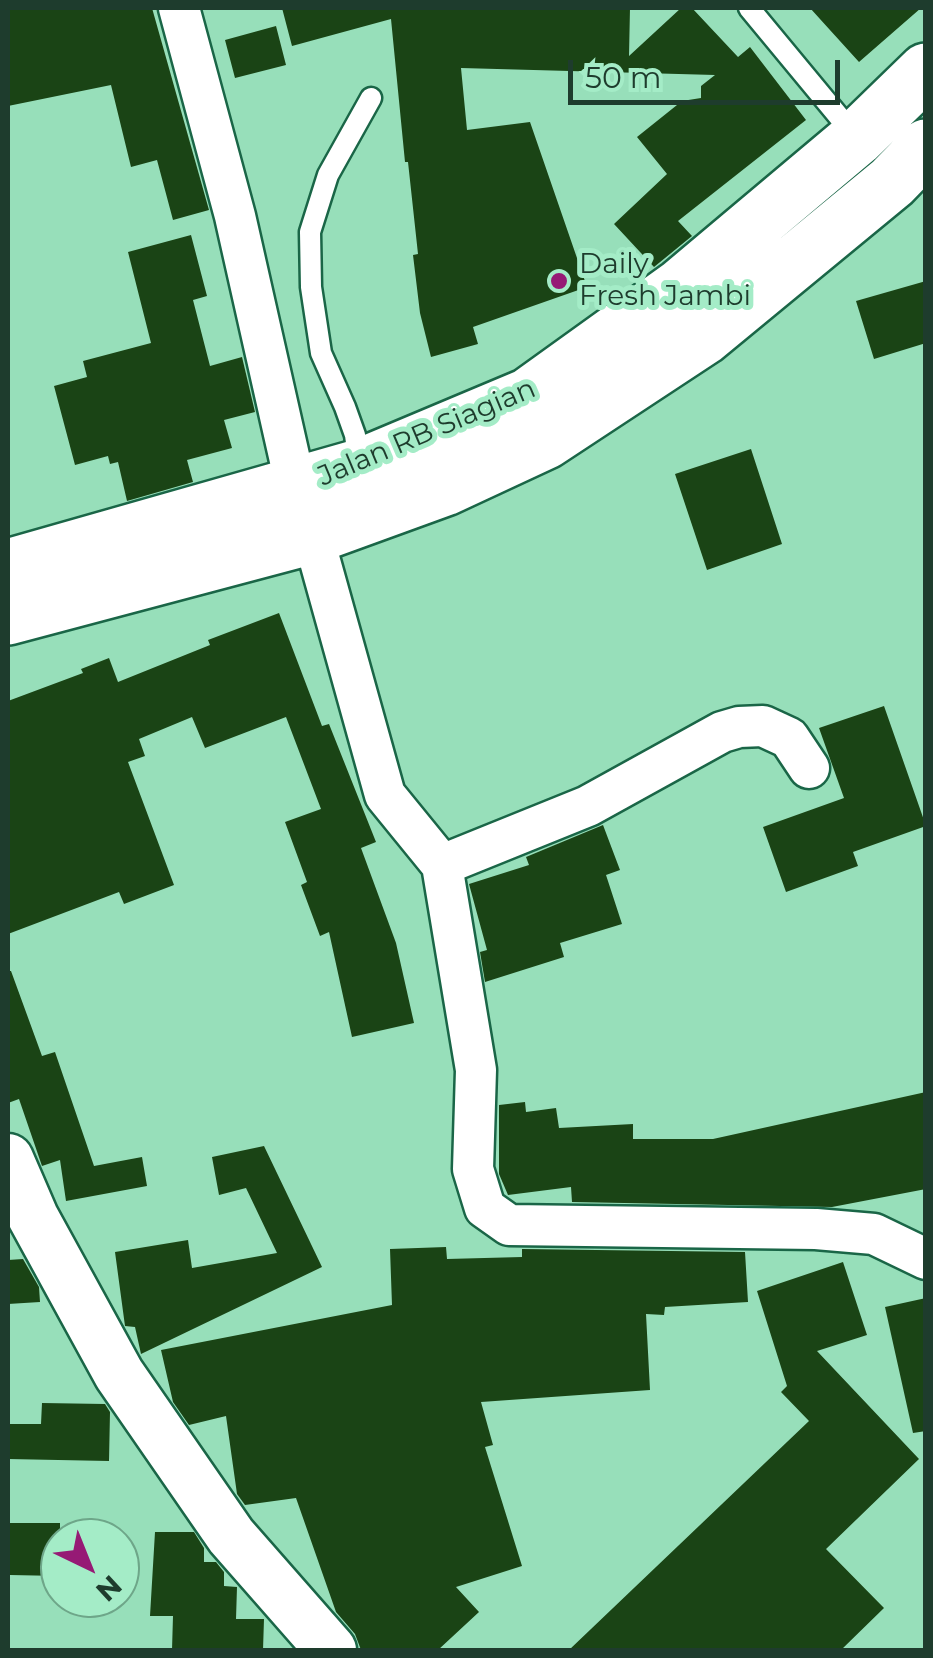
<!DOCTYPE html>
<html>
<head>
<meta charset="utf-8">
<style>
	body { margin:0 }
	#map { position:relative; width:933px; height:1658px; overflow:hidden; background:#97dfba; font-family:Montserrat,sans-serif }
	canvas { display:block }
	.frame { position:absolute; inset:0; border:10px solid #1e3c2d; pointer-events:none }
	.north { position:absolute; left:40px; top:1518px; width:100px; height:100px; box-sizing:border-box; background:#a4ecc7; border:2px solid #6ea689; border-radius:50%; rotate:137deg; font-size:28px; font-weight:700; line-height:40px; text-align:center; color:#1e3c2d }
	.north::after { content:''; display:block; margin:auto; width:35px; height:45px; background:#961a75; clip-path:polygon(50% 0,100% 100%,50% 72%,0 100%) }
	.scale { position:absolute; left:568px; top:60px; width:272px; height:45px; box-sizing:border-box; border:5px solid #1e3c2d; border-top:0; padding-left:12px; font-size:30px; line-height:35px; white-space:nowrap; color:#1e3c2d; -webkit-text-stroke:8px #a4ecc7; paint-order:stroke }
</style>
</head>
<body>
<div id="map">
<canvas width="933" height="1658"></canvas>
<div class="frame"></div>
<div class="north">N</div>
<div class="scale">50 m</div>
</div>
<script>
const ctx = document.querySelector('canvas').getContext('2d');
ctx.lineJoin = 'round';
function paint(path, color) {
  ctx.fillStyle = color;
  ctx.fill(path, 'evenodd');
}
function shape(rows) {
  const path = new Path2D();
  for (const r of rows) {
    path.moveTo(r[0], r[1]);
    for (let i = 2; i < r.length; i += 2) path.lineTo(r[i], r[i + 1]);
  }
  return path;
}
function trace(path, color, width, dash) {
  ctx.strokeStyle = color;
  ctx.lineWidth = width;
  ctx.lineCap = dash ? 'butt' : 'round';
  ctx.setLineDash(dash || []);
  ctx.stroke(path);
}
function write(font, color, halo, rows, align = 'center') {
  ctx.font = font + ' Montserrat,sans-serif';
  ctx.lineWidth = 10;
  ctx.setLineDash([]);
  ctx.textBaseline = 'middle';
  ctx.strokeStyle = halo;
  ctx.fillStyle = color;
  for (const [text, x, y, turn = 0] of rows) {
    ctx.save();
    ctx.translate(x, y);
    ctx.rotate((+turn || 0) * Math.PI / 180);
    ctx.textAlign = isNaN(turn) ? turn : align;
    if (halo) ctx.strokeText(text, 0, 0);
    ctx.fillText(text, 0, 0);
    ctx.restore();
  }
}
paint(shape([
	[8,8,152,8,209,210,173,220,157,160,131,167,111,85,8,106],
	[282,8,630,8,629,56,681,8,692,8,738,57,750,47,806,120,678,221,692,236,654,267,614,224,667,174,637,137,682,101,701,98,701,86,715,75,461,68,467,130,530,122,587,287,473,327,478,344,431,357,420,313,413,255,418,254,408,162,405,162,391,19,292,46],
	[810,8,921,8,859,62],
	[276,26,286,65,235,78,225,40],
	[191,235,207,296,193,300,210,366,242,357,255,412,224,420,232,448,187,460,193,482,127,501,118,462,110,464,108,456,75,465,54,386,87,377,83,361,151,343,128,252],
	[926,281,926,343,874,359,856,301],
	[751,449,782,544,707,570,675,474],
	[279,613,322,726,329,724,376,842,361,848,396,943,414,1023,352,1037,329,932,320,936,301,885,307,882,285,822,321,809,286,717,205,748,192,717,139,739,145,756,128,762,174,885,124,904,119,892,8,934,8,701,83,673,81,669,109,658,118,682,210,645,208,640],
	[884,706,926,826,853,852,858,866,786,892,763,827,844,798,819,728],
	[603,825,620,870,606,875,622,924,560,943,564,957,485,982,480,952,487,950,469,884,529,865,526,857],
	[8,971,11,971,42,1056,55,1052,94,1166,142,1157,147,1186,66,1201,60,1160,42,1166,19,1099,8,1103],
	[926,1092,926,1189,832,1207,572,1202,571,1187,508,1195,499,1174,499,1105,525,1102,526,1112,556,1108,559,1128,633,1124,633,1139,713,1139],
	[264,1146,322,1267,141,1354,135,1327,125,1326,115,1252,188,1240,192,1268,277,1253,246,1188,219,1195,212,1157],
	[446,1247,447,1259,522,1257,522,1249,745,1252,748,1302,665,1307,664,1315,646,1314,650,1390,481,1402,493,1445,485,1447,522,1566,456,1587,479,1612,438,1650,361,1650,355,1634,336,1612,296,1498,245,1505,237,1494,226,1416,189,1425,173,1402,161,1350,392,1305,390,1249],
	[23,1259,39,1287,40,1302,8,1304,8,1260],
	[843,1262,867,1335,817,1351,919,1459,826,1549,884,1608,841,1650,569,1650,809,1421,781,1392,787,1386,757,1291],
	[926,1298,926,1431,913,1433,885,1307],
	[42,1403,105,1404,110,1412,109,1461,8,1459,8,1424,41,1424],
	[8,1523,60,1523,60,1576,10,1575],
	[155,1532,194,1532,204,1548,204,1562,216,1562,224,1572,224,1586,237,1587,236,1619,264,1619,263,1650,172,1650,173,1616,150,1616]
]), '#1a4415');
const service = shape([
	[749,8,855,136],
	[359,465,355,435,345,407,321,353,311,287,310,232,328,175,371,98]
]);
const minor = shape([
	[179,8,235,216,296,487],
	[313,536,385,795,442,865,476,1070,473,1169,485,1208,509,1225,816,1229,874,1234,926,1259],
	[442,865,588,806,722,732,739,727,763,726,789,738,809,768]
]);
const tertiary = shape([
	[8,1159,33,1217,119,1374,231,1536,331,1650]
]);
const trunk = shape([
	[8,567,359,467,528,396,681,286,857,138,926,71],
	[8,617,313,536,445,488,546,441,704,337,892,182,926,147]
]);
trace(service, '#1a6647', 25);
trace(minor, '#1a6647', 45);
trace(tertiary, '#1a6647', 55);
trace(trunk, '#1a6647', 60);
trace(service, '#fff', 20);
trace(minor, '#fff', 40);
trace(tertiary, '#fff', 50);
trace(trunk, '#fff', 55);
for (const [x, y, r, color] of [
	[559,281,10,"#961a75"]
]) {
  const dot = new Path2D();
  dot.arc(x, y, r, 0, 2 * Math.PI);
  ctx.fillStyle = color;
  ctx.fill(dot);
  trace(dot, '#a4ecc7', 4);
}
write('28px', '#1e3c2d', '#a4ecc7', [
	["Daily",579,265],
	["Fresh Jambi",579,297]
], 'left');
write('28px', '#1e3c2d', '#a4ecc7', [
	["Jalan RB Siagian",427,433,-23]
]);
</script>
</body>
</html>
